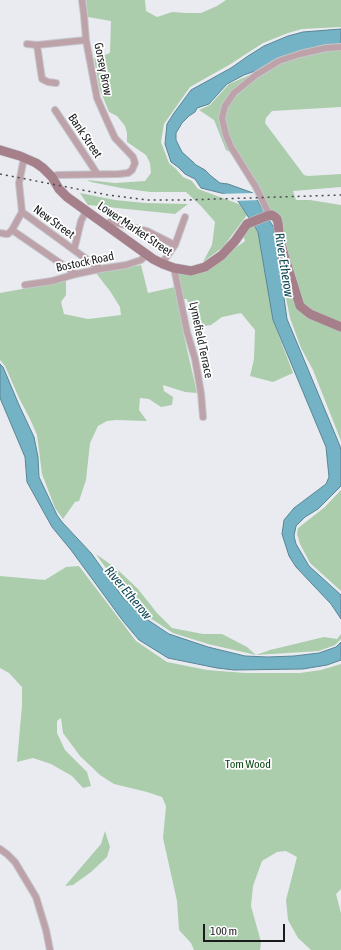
<!DOCTYPE html>
<html>
<head>
<meta charset="utf-8">
<style>
	body { margin:0 }
	#map { position:relative; width:341px; height:950px; overflow:hidden; background:#e9ebf1; font-family:"Asap Condensed",sans-serif }
	canvas { display:block }
	.scale { position:absolute; left:203px; top:924px; width:82px; height:18px; box-sizing:border-box; border:2px solid #1a1b1d; border-top:0; padding-left:5px; font-size:12px; line-height:14px; white-space:nowrap; color:#1a1b1d; -webkit-text-stroke:3px #fff; paint-order:stroke }
</style>
</head>
<body>
<div id="map">
<canvas width="341" height="950"></canvas>
<div class="scale">100 m</div>
</div>
<script>
const ctx = document.querySelector('canvas').getContext('2d');
ctx.lineJoin = 'round';
function paint(path, color) {
  ctx.fillStyle = color;
  ctx.fill(path, 'evenodd');
}
function shape(rows) {
  const path = new Path2D();
  for (const r of rows) {
    path.moveTo(r[0], r[1]);
    for (let i = 2; i < r.length; i += 2) path.lineTo(r[i], r[i + 1]);
  }
  return path;
}
function trace(path, color, width, dash) {
  ctx.strokeStyle = color;
  ctx.lineWidth = width;
  ctx.lineCap = dash ? 'butt' : 'round';
  ctx.setLineDash(dash || []);
  ctx.stroke(path);
}
function write(font, color, halo, rows, align = 'center') {
  ctx.font = font + ' "Asap Condensed",sans-serif';
  ctx.lineWidth = 3.5;
  ctx.setLineDash([]);
  ctx.textBaseline = 'middle';
  ctx.strokeStyle = halo;
  ctx.fillStyle = color;
  for (const [text, x, y, turn = 0] of rows) {
    ctx.save();
    ctx.translate(x, y);
    ctx.rotate((+turn || 0) * Math.PI / 180);
    ctx.textAlign = isNaN(turn) ? turn : align;
    if (halo) ctx.strokeText(text, 0, 0);
    ctx.fillText(text, 0, 0);
    ctx.restore();
  }
}
paint(shape([
	[86,0,145,0,146,11,157,17,172,12,187,13,201,13,217,6,226,0,341,0,341,27,302,29,288,33,263,43,229,65,190,87,164,124,161,142,169,163,176,169,183,177,192,181,198,189,239,204,247,215,223,247,203,262,212,245,215,222,201,206,186,192,150,192,121,188,91,182,87,180,115,183,145,181,151,173,150,163,146,155,127,142,127,133,125,126,117,116,109,112,100,90,94,59,110,53,111,21,88,17],
	[341,49,341,107,272,111,266,118,265,123,304,175,308,176,341,174,341,187,293,191,296,200,310,200,341,205,341,441,313,370,301,348,290,318,284,288,293,274,279,214,269,212,236,155,226,150,214,120,199,110,210,105,229,84,252,74,229,103,258,76,279,63,327,50],
	[80,193,115,200,145,203,188,204,175,214,88,205],
	[251,224,258,232,273,320,293,373,273,382,250,376,254,359,255,330,241,313,222,317,211,325,196,327,187,299,183,299,178,273,187,274,228,253,245,241,243,235],
	[141,265,148,293,175,287,184,336,197,393,185,392,163,385,164,391,173,397,172,405,161,407,149,399,140,398,139,410,147,421,116,420,107,421,98,426,90,443,86,480,79,501,75,502,63,519,55,508,42,474,37,435,30,419,19,398,5,366,0,360,0,293,66,281,66,295,61,302,64,314,88,319,121,315,120,307,110,291,96,273],
	[341,490,341,591,310,563,300,544,297,534,298,528,325,507],
	[96,554,117,569,138,589,157,613,172,628,203,634,222,634,247,647,256,655,270,650,324,637,337,639,341,634,341,639,335,645,319,651,256,655,208,644,173,633,150,618,126,597],
	[79,566,136,641,167,662,207,670,245,673,300,673,321,670,341,664,341,889,336,894,341,913,341,950,311,950,298,938,288,920,286,900,297,857,286,851,277,852,262,861,253,886,251,906,261,942,260,950,194,950,191,943,179,930,177,901,163,838,166,806,162,797,147,792,114,784,100,775,80,756,63,733,61,718,57,721,57,733,65,750,87,772,91,786,83,788,72,776,51,764,33,758,17,762,22,705,22,687,9,673,0,668,0,576,45,580,66,567],
	[105,831,110,847,107,857,91,872,73,885,65,886,101,844]
]), '#accdac');
const water = shape([
	[341,29,341,45,314,47,292,53,274,60,258,70,244,75,227,84,209,104,197,108,195,112,189,116,182,123,176,133,176,140,182,152,193,162,196,165,205,170,211,176,220,183,228,184,253,193,274,228,287,319,340,446,341,451,341,486,318,509,305,517,296,526,294,536,296,544,309,566,341,595,341,619,331,604,296,567,289,556,282,534,284,520,294,508,326,484,329,477,326,447,273,320,258,232,238,201,225,194,201,188,195,179,185,174,178,167,171,162,165,144,167,124,174,113,191,90,231,68,248,56,264,46,288,36,303,32,341,29],
	[0,364,3,367,19,405,34,437,38,457,39,477,57,515,62,522,91,553,124,599,148,620,169,634,208,647,245,656,268,657,294,656,319,653,336,647,341,642,341,660,327,665,303,669,234,670,217,668,168,658,139,640,123,621,71,550,52,527,27,482,25,457,0,398,0,364]
]);
paint(water, '#74b2c6');
trace(water, '#598593', 1);
paint(shape([
	[255,193,260,200,234,201,225,196,217,194]
]), '#e9ebf1');
const street = shape([
	[27,44,37,45,86,40],
	[37,45,42,79,48,82,56,83],
	[55,110,96,172,97,174],
	[52,177,57,175,119,174,128,173,132,170,135,163,133,157,115,138,108,123,97,98,86,40,84,15,82,0],
	[22,212,100,269],
	[270,216,256,187,231,147,226,135,222,118,225,106,234,93,256,75,279,61,300,54,326,48,341,47],
	[106,225,110,222,113,222,147,231,175,245],
	[12,230,76,274],
	[0,233,6,234,8,234,12,230,22,212,19,183,24,158],
	[74,250,81,221,86,211],
	[163,264,165,259,175,245,185,217],
	[174,268,187,332,195,359,201,393,203,417],
	[25,285,52,281,76,274,100,269,126,265,141,260,147,254],
	[0,849,7,854,15,862,36,897,46,930,50,950]
]);
const secondary = shape([
	[0,150,20,156,36,163,43,168,52,177,59,189,67,197,153,259,163,264,174,268,191,271,205,267,222,255,235,241,247,224,267,216,272,215,275,217,277,219,278,223,280,241,284,255,300,306,310,314,341,327]
]);
trace(street, '#c4c6cb', 8);
trace(secondary, '#c4c6cb', 10);
trace(street, '#bda3a9', 6);
trace(secondary, '#a5808a', 9);
trace(shape([
	[0,174,108,195,148,200,186,200,341,195]
]), '#4a4b4e', 1.5, [2, 4]);
write('12px', '#1a1b1d', '#fff', [
	["Gorsey Brow",103,69,79],
	["Bank Street",85,136,56],
	["New Street",54,222,36],
	["Lower Market Street",135,229,34],
	["Bostock Road",85,262,-12],
	["Lymefield Terrace",201,340,78]
]);
write('12px', '#0e4815', '#fff', [
	["Tom Wood",248,764]
]);
write('italic 13px', '#0f4655', '#fff', [
	["River Etherow",284,265,81],
	["River Etherow",128,593,50]
]);
</script>
</body>
</html>
